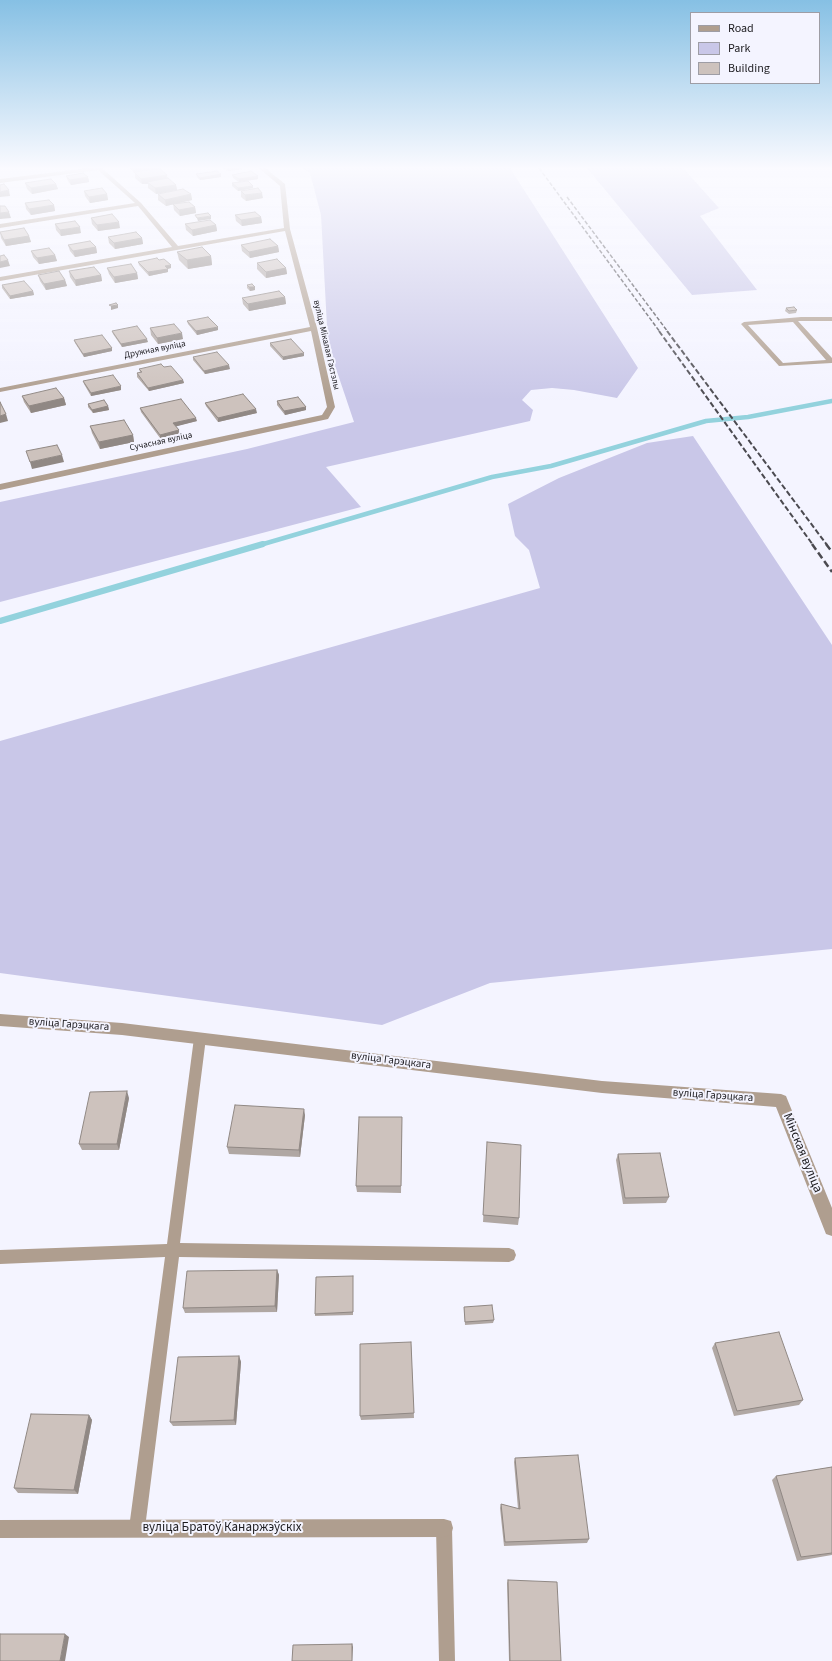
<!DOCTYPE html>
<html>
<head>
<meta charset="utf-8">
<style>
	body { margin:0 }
	#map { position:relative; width:832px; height:1661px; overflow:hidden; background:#f4f4ff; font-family:"Source Sans 3",sans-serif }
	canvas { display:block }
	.legend { position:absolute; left:690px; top:12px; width:130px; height:72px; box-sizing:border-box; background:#f4f4ff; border:1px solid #9e9da5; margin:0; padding:5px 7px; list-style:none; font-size:12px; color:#1c1b1f }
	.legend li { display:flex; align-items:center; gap:8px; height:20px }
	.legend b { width:20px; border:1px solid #9e9da5 }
</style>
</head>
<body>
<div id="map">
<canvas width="832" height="1661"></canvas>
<ul class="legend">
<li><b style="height:5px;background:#af9e8f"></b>Road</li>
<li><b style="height:11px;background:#c9c7e8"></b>Park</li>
<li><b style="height:11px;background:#cdc2bd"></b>Building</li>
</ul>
</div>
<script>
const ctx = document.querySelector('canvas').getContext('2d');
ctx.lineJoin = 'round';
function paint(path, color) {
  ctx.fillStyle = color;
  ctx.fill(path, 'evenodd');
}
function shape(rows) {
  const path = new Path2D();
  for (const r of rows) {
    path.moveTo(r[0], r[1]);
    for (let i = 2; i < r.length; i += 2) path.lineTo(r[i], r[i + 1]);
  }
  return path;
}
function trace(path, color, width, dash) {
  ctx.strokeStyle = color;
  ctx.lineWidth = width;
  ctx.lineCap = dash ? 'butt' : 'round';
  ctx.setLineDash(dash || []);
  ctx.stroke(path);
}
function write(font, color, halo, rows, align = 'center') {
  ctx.font = font + ' "Source Sans 3",sans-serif';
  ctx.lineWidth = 4;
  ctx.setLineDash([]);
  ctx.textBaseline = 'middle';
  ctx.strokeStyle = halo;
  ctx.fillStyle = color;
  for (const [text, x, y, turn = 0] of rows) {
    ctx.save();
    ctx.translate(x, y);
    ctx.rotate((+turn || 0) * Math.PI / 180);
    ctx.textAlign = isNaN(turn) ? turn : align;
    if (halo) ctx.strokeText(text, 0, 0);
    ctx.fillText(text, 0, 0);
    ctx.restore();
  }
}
paint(shape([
	[303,168,510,168,638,368,617,398,574,390,552,388,531,390,522,400,533,410,530,421,326,467,361,507,0,602,0,502,247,449,354,422,328,345,321,215,310,173],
	[587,168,683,168,719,208,700,216,757,290,692,295],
	[693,436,832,645,832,949,490,983,382,1025,0,973,0,741,540,588,529,550,515,536,508,504,559,478,647,443]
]), '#c9c7e8');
trace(shape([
	[260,545,492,477,551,466,706,421,748,417,832,401]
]), '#93d2dd', 4.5);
trace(shape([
	[0,621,263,544]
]), '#93d2dd', 6);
paint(shape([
	[801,317,832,317,832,321,798,321,832,358,832,363,779,366,741,324,744,322,801,317],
	[793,322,826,360,783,363,748,325,793,322],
	[200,1033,204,1034,206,1038,180,1243,509,1248,514,1250,516,1255,514,1260,509,1262,179,1257,145,1528,143,1534,137,1536,131,1534,129,1528,165,1257,0,1264,0,1250,167,1244,194,1038,196,1034,200,1033],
	[444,1520,450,1522,452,1528,455,1661,439,1661,436,1528,438,1522,444,1520]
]), '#af9e8f');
paint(shape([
	[89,168,102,168,141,203,178,246,284,228,280,186,259,168,265,168,285,184,290,229,317,328,335,407,328,419,0,490,0,484,322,415,327,407,311,331,0,392,0,388,310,327,285,231,0,281,0,277,172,247,138,206,0,228,0,224,135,203,98,170,0,183,0,179,89,168],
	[0,1014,122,1023,602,1081,781,1094,786,1096,788,1101,832,1208,832,1236,826,1234,776,1107,602,1093,122,1035,0,1026,0,1014],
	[444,1519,451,1521,453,1528,451,1535,444,1537,0,1538,0,1520,444,1519]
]), '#af9e8f');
trace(shape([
	[539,168,660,332],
	[567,197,668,332]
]), '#4b4a50', 1.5, [4, 2]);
trace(shape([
	[659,331,813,545],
	[667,331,827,545]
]), '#4b4a50', 2, [5.5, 2.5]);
trace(shape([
	[812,544,832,572],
	[826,544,832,552]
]), '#4b4a50', 2.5, [7, 3.5]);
paint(shape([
	[130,168,157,168,158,169,167,175,167,179,176,185,177,190,156,194,148,188,148,184,142,184,135,178,135,173,134,173],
	[223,168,242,168,242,169,228,171],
	[196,174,221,177,200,180,197,177],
	[232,175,258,176,258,179,239,182,233,178],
	[66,176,88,177,89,182,71,185,68,181],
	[25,183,56,184,58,189,32,194,27,189],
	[232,183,253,188,238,191,232,186],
	[84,191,107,194,108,200,90,203,85,196],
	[241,191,263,198,246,201,241,197],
	[158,194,191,194,192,200,166,206,158,200],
	[25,203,54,205,55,211,31,215,26,209],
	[173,204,195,207,196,213,180,216,174,210],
	[235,215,261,217,262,223,242,226,236,221],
	[91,218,120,228,98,231,92,224],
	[55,224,81,233,61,236,56,230],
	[185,224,216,225,217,231,193,236,186,230],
	[0,232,29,236,31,242,6,246,1,238],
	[108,237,142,238,143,244,115,249,109,243],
	[68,245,96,247,97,253,75,257,70,251],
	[241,245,278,246,279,252,250,258,242,251],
	[31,251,55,255,57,261,39,264,33,257],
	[177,252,211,256,212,265,188,269,179,260],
	[159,260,171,268,168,269,168,272,149,276,139,265,138,262],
	[257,263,286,268,287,274,266,278,257,269],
	[107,268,137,273,138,279,115,283,109,274],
	[69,271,101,275,102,281,76,286,70,277],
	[38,275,65,280,67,286,46,290,40,281],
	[2,285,33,291,34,295,10,299,2,288],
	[247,285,255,290,250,291,247,288],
	[285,297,286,304,249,311,243,304,242,298],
	[786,308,797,310,796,313,789,314,785,311],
	[187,321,218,330,197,335,188,324],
	[150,328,183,339,158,344,151,335],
	[112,331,148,342,122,347,113,334],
	[74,340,112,348,112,351,84,357,75,343],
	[270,343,304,356,283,360,270,346],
	[193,357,230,369,205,374,193,360],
	[164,367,183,380,184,383,149,391,137,377,137,373,140,372,139,369],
	[83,381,121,390,91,396,84,384],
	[22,396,64,398,66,405,31,413,24,402],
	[277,401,306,407,306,410,285,415,277,405],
	[205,403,257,413,218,422,206,406],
	[88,404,108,406,109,410,93,413,88,407],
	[140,408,197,421,176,426,179,430,179,434,160,438,141,412],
	[90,426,133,435,134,442,100,449,92,433],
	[129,1098,119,1150,82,1150,79,1144],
	[305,1115,300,1157,229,1154,227,1147],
	[402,1124,401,1193,357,1192,356,1186],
	[487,1149,519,1218,518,1225,483,1222],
	[618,1154,669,1197,666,1203,623,1204,616,1160],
	[277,1270,279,1275,277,1312,185,1313,183,1308],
	[353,1279,353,1315,315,1316,315,1314],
	[464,1307,494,1320,493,1323,465,1325],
	[411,1342,414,1418,361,1420,360,1416],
	[715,1343,803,1400,799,1405,734,1416,712,1348],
	[239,1356,241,1362,236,1425,173,1426,170,1422],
	[89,1415,92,1420,78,1494,18,1493,14,1488],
	[515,1458,589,1539,587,1543,504,1546,500,1508,501,1504,518,1509,514,1462],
	[832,1467,832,1555,797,1561,772,1480,776,1476],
	[508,1580,561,1661,509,1661,507,1583]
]), '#b0a7a3');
paint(shape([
	[133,168,157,168,158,170,134,173],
	[227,168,242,168,242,169,228,171],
	[221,174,221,177,200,180,200,178],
	[167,175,168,180,147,182,148,184,142,184,141,179],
	[258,176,258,179,239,182,239,179],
	[88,177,89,182,71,185,70,180],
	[56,184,58,189,32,194,31,188],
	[176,185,177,190,156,194,155,188],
	[253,186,253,188,238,191,238,188],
	[9,190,10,196,0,197,0,192],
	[262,193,263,198,246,201,245,195],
	[107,194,108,200,90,203,89,197],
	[191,194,192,200,166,206,165,200],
	[54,205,55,211,31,215,29,209],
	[195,207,196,213,180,216,179,210],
	[9,212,11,218,0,219,0,213],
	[211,216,211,219,198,221,197,218],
	[261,217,262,223,242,226,241,220],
	[119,222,120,228,98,231,97,225],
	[216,225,217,231,193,236,192,230],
	[80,227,81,233,61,236,60,230],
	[29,236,31,242,6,246,4,240],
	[142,238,143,244,115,249,114,243],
	[278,246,279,252,250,258,249,252],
	[96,247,97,253,75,257,73,251],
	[55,255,57,261,39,264,37,258],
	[211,256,212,265,188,269,187,260],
	[8,260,10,266,0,268,0,262],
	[171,265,171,268,166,269,165,266],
	[286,268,287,274,266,278,266,272],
	[168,269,168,272,149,276,148,272],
	[137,273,138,279,115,283,114,277],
	[101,275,102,281,76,286,75,280],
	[65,280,67,286,46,290,44,284],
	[249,287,255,287,255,290,250,291],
	[33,291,34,295,10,299,10,296],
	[285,297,286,304,249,311,248,304],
	[118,305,118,308,111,310,111,306],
	[218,327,218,330,197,335,196,331],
	[182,333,183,339,158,344,157,338],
	[147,339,148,342,122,347,121,344],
	[112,348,112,351,84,357,83,354],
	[304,353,304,356,283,360,283,357],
	[229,365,230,369,205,374,204,371],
	[183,380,184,383,149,391,148,388],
	[121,386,121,390,91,396,91,393],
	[64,398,66,405,31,413,29,406],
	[108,406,109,410,93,413,92,410],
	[306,407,306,410,285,415,284,411],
	[256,409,257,413,218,422,218,418],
	[6,414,8,421,0,423,0,416],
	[196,418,197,421,174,427,173,423],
	[179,430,179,434,160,438,160,435],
	[133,435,134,442,100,449,99,442],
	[62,455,64,462,32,469,30,462],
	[127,1091,129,1098,119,1150,117,1144],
	[304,1109,305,1115,300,1157,299,1150],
	[277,1270,279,1275,277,1312,275,1306],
	[239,1356,241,1362,236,1425,234,1420],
	[89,1415,92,1420,78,1494,74,1490],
	[65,1634,69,1637,65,1661,60,1661],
	[352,1644,353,1647,352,1661]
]), '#908884');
const building = shape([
	[160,169,167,175,141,179,134,172,160,169],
	[217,171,221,174,200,178,196,174,217,171],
	[251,171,258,176,239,179,232,175,251,171],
	[83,173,88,177,70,180,66,176,83,173],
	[168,178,176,185,155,188,147,182,168,178],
	[51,179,56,184,31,188,25,183,51,179],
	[248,181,253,186,238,188,232,183,248,181],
	[4,184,9,190,0,192,0,185,4,184],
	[102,188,107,194,89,197,84,191,102,188],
	[258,188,262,193,245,195,241,191,258,188],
	[183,189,191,194,165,200,158,194,183,189],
	[49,200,54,205,29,209,25,203,49,200],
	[189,202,195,207,179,210,173,204,189,202],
	[0,206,5,206,9,212,0,213,0,206],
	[255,212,261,217,241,220,235,215,255,212],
	[208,213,211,216,197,218,195,215,208,213],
	[112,214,119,222,97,225,91,218,112,214],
	[210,220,216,225,192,230,185,224,210,220],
	[75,221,80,227,60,230,55,224,75,221],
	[24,228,29,236,4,240,0,232,24,228],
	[136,232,142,238,114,243,108,237,136,232],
	[270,239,278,246,249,252,241,245,270,239],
	[90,241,96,247,73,251,68,245,90,241],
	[202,247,211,256,187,260,177,252,202,247],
	[49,248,55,255,37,258,31,251,49,248],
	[4,255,8,260,0,262,0,256,4,255],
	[157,258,159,260,164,259,171,265,165,266,168,269,148,272,138,262,157,258],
	[277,259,286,268,266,272,257,263,277,259],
	[131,264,137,273,114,277,107,268,131,264],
	[94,267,101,275,75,280,69,271,94,267],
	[59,271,65,280,44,284,38,275,59,271],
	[24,281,33,291,10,296,2,285,24,281],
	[252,284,255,287,249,287,247,285,252,284],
	[279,291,285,297,248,304,242,298,279,291],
	[116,303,118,305,111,306,109,305,116,303],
	[794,307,797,310,789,311,786,308,794,307],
	[208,317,218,327,196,331,187,321,208,317],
	[174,324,182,333,157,338,150,328,174,324],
	[137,326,147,339,121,344,112,331,137,326],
	[102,335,112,348,83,354,74,340,102,335],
	[291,339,304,353,283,357,270,343,291,339],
	[217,352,229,365,204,371,193,357,217,352],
	[161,364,164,367,171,366,183,380,148,388,137,373,142,372,139,369,161,364],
	[113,375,121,386,91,393,83,381,113,375],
	[56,388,64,398,29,406,22,396,56,388],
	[243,394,256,409,218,418,205,403,243,394],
	[298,397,306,407,284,411,277,401,298,397],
	[181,399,196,418,173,423,179,430,160,435,140,408,181,399],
	[104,400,108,406,92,410,88,404,104,400],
	[0,402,6,414,0,416,0,402],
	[124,420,133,435,99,442,90,426,124,420],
	[57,445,62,455,30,462,26,451,57,445],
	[127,1091,117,1144,79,1144,90,1092,127,1091],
	[235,1105,304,1109,299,1150,227,1147,235,1105],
	[359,1117,402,1117,401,1186,356,1186,359,1117],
	[487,1142,521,1145,519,1218,483,1215,487,1142],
	[660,1153,669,1197,625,1198,618,1154,660,1153],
	[277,1270,275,1306,183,1308,187,1271,277,1270],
	[353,1276,353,1312,315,1314,316,1277,353,1276],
	[492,1305,494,1320,465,1322,464,1307,492,1305],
	[779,1332,803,1400,737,1411,715,1343,779,1332],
	[411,1342,414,1413,360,1416,360,1344,411,1342],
	[239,1356,234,1420,170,1422,178,1357,239,1356],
	[31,1414,89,1415,74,1490,14,1488,31,1414],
	[578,1455,589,1539,505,1542,501,1504,520,1509,515,1458,578,1455],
	[832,1467,832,1553,801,1557,776,1476,832,1467],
	[508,1580,557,1582,561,1661,510,1661,508,1580],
	[0,1634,65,1634,60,1661,0,1661,0,1634],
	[352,1644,352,1661,292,1661,293,1645,352,1644]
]);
paint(building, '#cdc2bd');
trace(building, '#908884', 1);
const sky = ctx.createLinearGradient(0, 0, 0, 400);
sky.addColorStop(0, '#86c0e4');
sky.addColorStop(0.42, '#fafaff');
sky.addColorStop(1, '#fafaff00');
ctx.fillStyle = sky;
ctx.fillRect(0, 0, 832, 400);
write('9px', '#1c1b1f', '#f4f4ff', [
	["вуліца Мікалая Гастэлы",326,345,77],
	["Дружная вуліца",155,350,-11],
	["Сучасная вуліца",161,442,-12]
]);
write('11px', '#1c1b1f', '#f4f4ff', [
	["вуліца Гарэцкага",69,1025,4],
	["вуліца Гарэцкага",391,1061,7],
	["вуліца Гарэцкага",713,1096,4]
]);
write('13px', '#1c1b1f', '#f4f4ff', [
	["Мінская вуліца",802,1153,68],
	["вуліца Братоў Канаржэўскіх",222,1528]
]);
</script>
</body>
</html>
